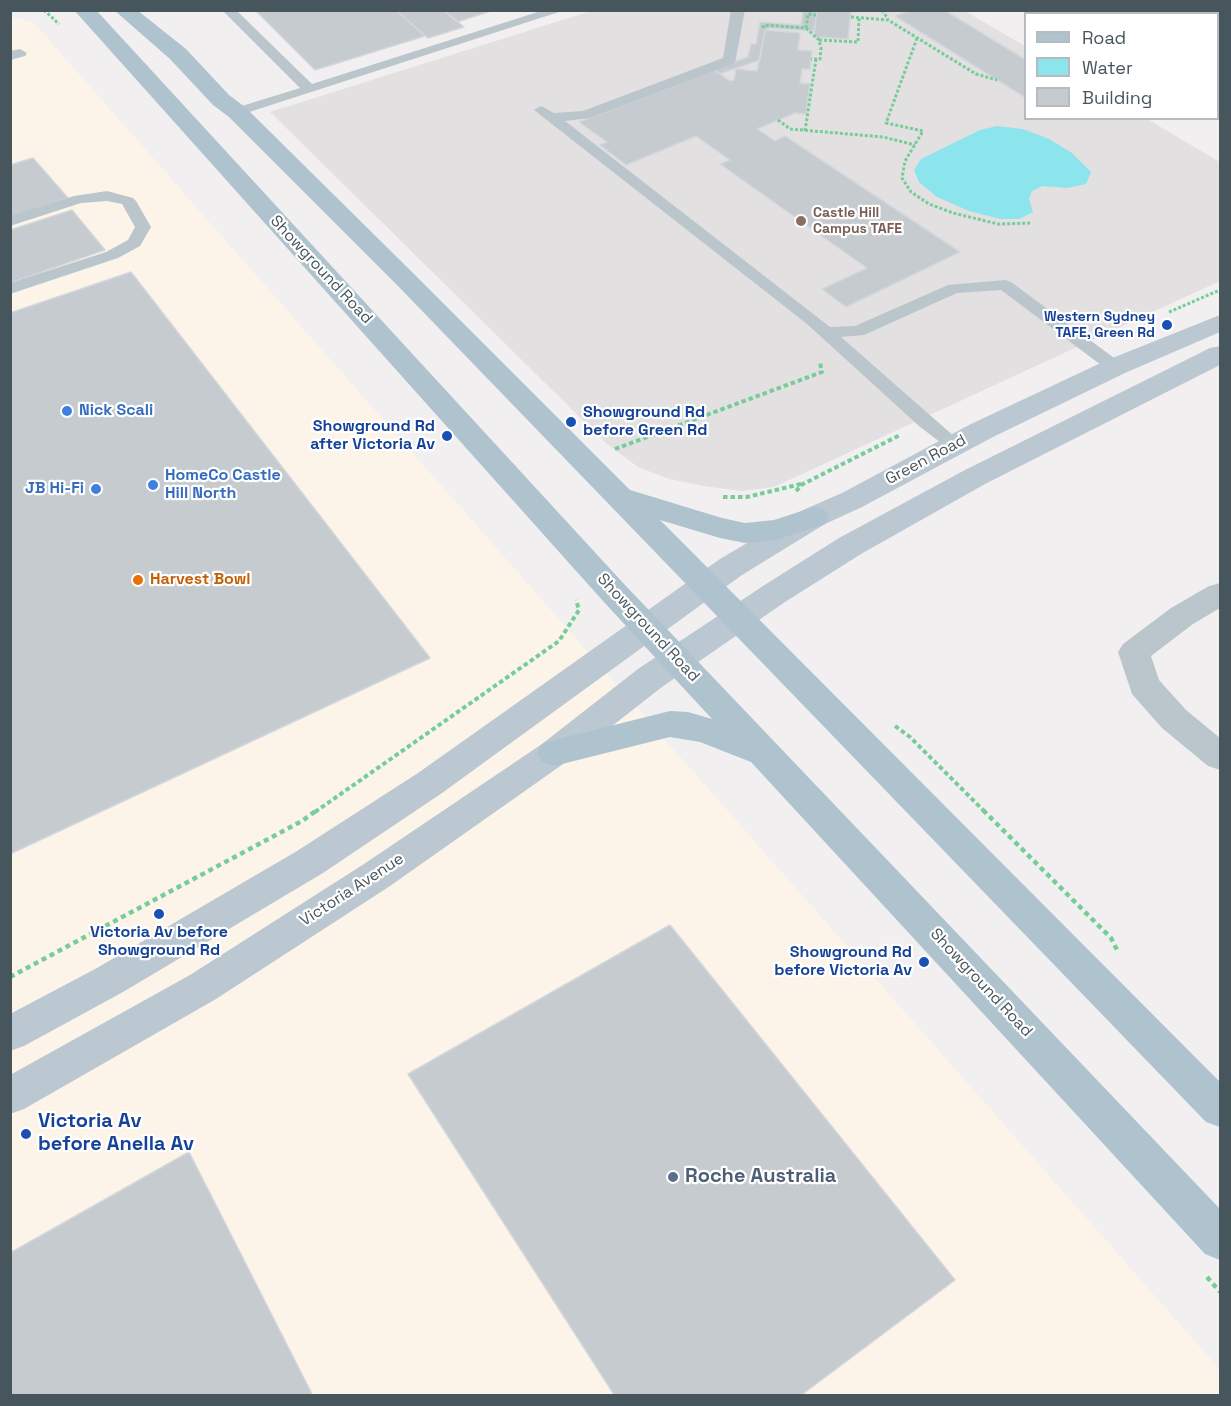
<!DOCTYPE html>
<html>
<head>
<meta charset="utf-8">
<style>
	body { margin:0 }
	#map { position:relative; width:1231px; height:1406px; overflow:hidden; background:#f2eff0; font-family:"Space Grotesk",sans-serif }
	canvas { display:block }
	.frame { position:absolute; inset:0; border:12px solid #47555d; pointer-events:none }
	.legend { position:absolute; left:1024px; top:12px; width:195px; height:108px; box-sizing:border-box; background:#fff; border:2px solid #b5bbbe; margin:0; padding:8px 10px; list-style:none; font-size:18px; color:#47555d }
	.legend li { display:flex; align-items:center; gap:12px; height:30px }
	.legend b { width:30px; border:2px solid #b5bbbe }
</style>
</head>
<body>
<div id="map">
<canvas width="1231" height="1406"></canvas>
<div class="frame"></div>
<ul class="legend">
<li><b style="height:8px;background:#afc3ce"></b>Road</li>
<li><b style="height:16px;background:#8ce4ec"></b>Water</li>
<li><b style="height:16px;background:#c6cbcf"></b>Building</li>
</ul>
</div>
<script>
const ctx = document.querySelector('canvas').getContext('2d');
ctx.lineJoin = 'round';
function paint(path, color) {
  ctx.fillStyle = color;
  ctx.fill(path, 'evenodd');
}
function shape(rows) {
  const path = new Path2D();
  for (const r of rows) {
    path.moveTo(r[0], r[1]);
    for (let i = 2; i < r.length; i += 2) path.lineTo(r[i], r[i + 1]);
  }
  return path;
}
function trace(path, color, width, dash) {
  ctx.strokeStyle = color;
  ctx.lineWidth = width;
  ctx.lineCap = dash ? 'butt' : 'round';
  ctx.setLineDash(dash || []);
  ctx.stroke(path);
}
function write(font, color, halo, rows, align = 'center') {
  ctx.font = font + ' "Space Grotesk",sans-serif';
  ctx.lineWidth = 4.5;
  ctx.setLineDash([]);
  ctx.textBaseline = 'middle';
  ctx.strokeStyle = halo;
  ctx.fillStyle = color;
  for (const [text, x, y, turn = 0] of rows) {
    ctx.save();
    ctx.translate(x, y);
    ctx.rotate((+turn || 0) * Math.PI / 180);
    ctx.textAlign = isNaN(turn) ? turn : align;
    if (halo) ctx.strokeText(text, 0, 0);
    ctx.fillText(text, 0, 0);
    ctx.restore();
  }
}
paint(shape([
	[10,16,34,23,1220,1370,1220,1395,11,1395]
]), '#fcf4e9');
paint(shape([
	[591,11,965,11,1025,46,1026,118,1147,119,1220,162,1220,281,774,487,741,491,704,486,669,479,638,467,606,443,270,112]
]), '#e3e0e2');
paint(shape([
	[997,126,1023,129,1049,139,1072,153,1091,172,1086,184,1067,188,1042,186,1032,191,1029,199,1033,212,1019,219,1000,219,969,211,937,197,919,182,914,170,921,159,980,130]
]), '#8ce4ec');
const building = shape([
	[255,10,396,10,425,36,315,70,255,10],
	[396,10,444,10,464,27,428,38,396,10],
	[444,10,494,10,457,22,444,10],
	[803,10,817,10,814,31,769,28,765,30,760,60,719,74,714,70,748,57,751,44,756,44,760,22,801,25,803,10],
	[817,10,851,10,848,39,814,37,817,10],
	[911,10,944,10,1026,60,1026,98,895,16,911,10],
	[765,30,800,33,798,50,812,51,810,69,802,69,800,83,810,84,806,114,795,113,757,129,775,141,785,136,960,252,846,307,822,289,867,268,720,164,730,160,696,136,626,165,600,145,607,142,579,122,714,70,730,81,734,80,736,69,757,71,765,30],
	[33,158,68,198,10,218,10,165,33,158],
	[72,210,105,250,10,283,10,230,72,210],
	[131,272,430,658,10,854,10,313,131,272],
	[670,925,955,1280,800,1396,615,1396,408,1074,670,925],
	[189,1152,313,1396,10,1396,10,1253,189,1152]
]);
paint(building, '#c6cbcf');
trace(building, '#d3d7db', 1.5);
trace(shape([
	[44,10,59,24],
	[882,10,888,19],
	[851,17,888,20,976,74,997,80],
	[763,28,764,25,806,28,808,14,816,15],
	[806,28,819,40,821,48,820,59,811,59],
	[917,38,886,123,923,131,905,161,902,178,911,192,929,204,953,213,998,224,1032,223],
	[819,40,858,42,859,18],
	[778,120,790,129,883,137,915,145],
	[805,131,816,59],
	[1169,312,1220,290]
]), '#76cd98', 3, [3, 2]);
trace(shape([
	[615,449,822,372,820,363],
	[796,491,803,484,900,435],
	[723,497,747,497,801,484],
	[895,726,910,737,985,812],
	[315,812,559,641,579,610,576,600]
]), '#76cd98', 4, [4.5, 3]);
trace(shape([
	[983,810,1111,938,1117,950],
	[10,977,302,821,317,810],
	[1207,1277,1220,1292]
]), '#76cd98', 4.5, [5, 4]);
paint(shape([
	[222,10,236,10,312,84,544,10,565,10,237,116,232,115,230,112,232,109,300,88,222,10],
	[731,10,745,10,735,63,590,118,565,121,830,327,855,326,948,285,1005,280,1011,282,1121,363,1124,367,1121,371,1109,371,1001,290,957,293,864,335,841,337,964,445,961,449,955,451,949,449,919,426,807,324,534,110,541,106,554,113,583,111,723,58,731,10],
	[20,49,27,53,25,56,10,60,10,51,20,49],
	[107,191,133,198,136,201,151,227,140,246,118,258,10,294,10,283,106,252,128,240,135,227,122,204,107,201,81,203,10,226,10,216,74,196,107,191]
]), '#bbc6cc');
paint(shape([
	[1218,56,1220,57,1220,72,1218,71,1218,56],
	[1220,583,1220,608,1193,624,1151,656,1159,680,1186,710,1220,738,1220,770,1208,766,1162,728,1132,694,1118,652,1123,644,1171,608,1209,586,1220,583]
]), '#bbc6cc');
paint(shape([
	[1220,315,1220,332,1125,373,991,438,862,507,825,524,742,575,442,793,323,873,123,992,24,1046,10,1051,10,1014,97,968,297,851,418,773,720,559,803,510,842,493,971,424,1105,361,1220,315],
	[1220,346,1220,365,985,484,861,554,785,602,662,687,566,762,390,886,216,999,24,1109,10,1114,10,1075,190,975,364,864,542,744,638,669,763,586,839,538,965,470,1210,348,1220,346]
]), '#bbc8d1');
paint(shape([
	[74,10,96,10,625,585,1220,1209,1220,1260,1205,1254,751,762,700,742,670,737,554,766,542,762,537,753,542,744,554,740,670,711,688,712,712,719,603,601,74,10],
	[114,10,137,10,186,49,229,95,245,107,416,276,630,490,722,518,745,523,774,520,814,507,825,510,829,517,825,524,776,540,745,543,720,538,660,520,1220,1082,1220,1127,1206,1122,398,286,229,117,213,105,170,59,114,10]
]), '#afc3ce');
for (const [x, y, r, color] of [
	[801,221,6,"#8d6e63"],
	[1167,325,6,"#1a4fb4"],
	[67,411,6,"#3f7fe0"],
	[571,422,6,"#1a4fb4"],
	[447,436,6,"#1a4fb4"],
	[153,485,6,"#3f7fe0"],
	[96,489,6,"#3f7fe0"],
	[138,580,6,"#e8710a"],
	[159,914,6,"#1a4fb4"],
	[924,962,6,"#1a4fb4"],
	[26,1134,6,"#1a4fb4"],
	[673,1177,6,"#5c6f8a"]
]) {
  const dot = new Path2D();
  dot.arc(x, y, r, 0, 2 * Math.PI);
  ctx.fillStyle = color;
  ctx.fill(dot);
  trace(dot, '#fff', 2);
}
write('bold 14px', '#785e54', '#fff', [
	["Castle Hill",813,213],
	["Campus TAFE",813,229]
], 'left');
write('bold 14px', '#164399', '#fff', [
	["Western Sydney",1155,317],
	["TAFE, Green Rd",1155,333]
], 'right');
write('16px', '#47555d', '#fff', [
	["Showground Road",321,270,47],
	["Green Road",926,460,-28],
	["Showground Road",648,628,47],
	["Victoria Avenue",352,890,-33],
	["Showground Road",981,983,47]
]);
write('bold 16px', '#366cbe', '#fff', [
	["Nick Scali",79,411],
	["HomeCo Castle",165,476],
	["Hill North",165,494],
	["JB Hi-Fi",84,489,"right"]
], 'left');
write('bold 16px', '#164399', '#fff', [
	["Showground Rd",583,413,"left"],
	["before Green Rd",583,431,"left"],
	["Showground Rd",435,427],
	["after Victoria Av",435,445],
	["Victoria Av before",159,933,"center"],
	["Showground Rd",159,951,"center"],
	["Showground Rd",912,953],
	["before Victoria Av",912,971]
], 'right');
write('bold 16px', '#c56008', '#fff', [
	["Harvest Bowl",150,580]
], 'left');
write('bold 20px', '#164399', '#fff', [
	["Victoria Av",38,1122],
	["before Anella Av",38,1145]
], 'left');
write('bold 20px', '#4e5e75', '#fff', [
	["Roche Australia",685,1177]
], 'left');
</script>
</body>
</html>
